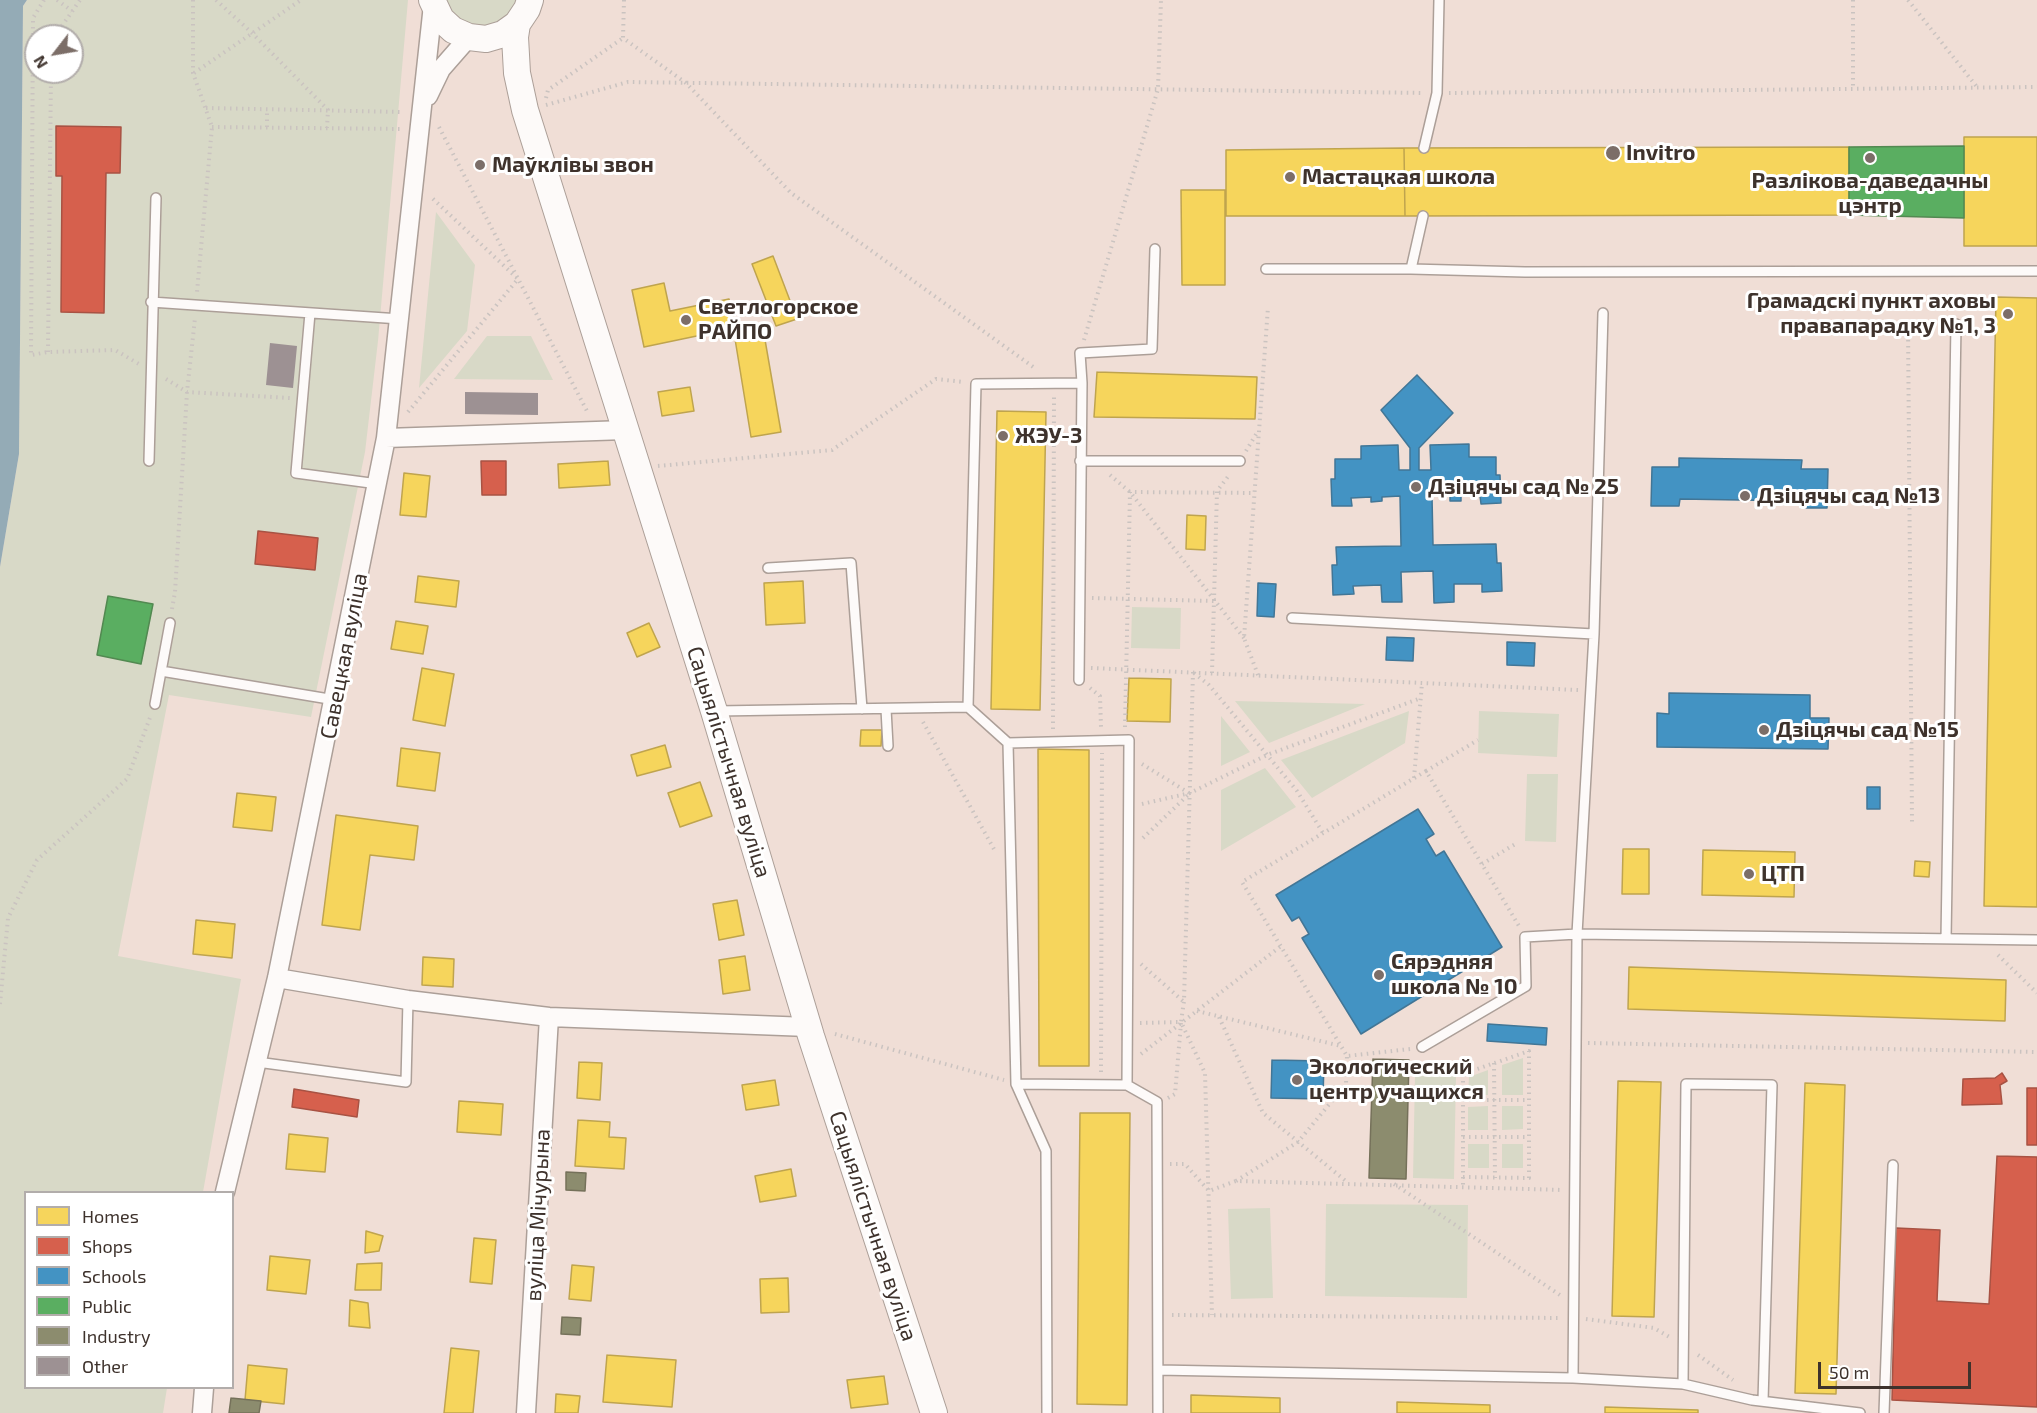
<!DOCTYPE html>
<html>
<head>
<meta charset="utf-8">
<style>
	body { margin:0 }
	#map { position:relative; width:2037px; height:1413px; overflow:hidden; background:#f0ded6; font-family:"Exo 2",sans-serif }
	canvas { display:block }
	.legend { position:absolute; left:24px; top:1191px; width:210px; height:198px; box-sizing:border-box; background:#fff; border:2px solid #b2adab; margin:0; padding:8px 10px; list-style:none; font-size:18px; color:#3e322c }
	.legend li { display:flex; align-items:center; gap:12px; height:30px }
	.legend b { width:30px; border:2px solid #b2adab }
	.north { position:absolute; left:24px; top:24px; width:60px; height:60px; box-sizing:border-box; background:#fff; border:2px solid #b2adab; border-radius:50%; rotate:239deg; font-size:16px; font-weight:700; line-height:24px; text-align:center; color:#3e322c }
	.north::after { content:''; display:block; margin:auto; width:21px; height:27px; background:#7c6e68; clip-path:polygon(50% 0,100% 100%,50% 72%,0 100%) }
	.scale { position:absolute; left:1818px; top:1362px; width:153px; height:27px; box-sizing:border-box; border:3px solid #3e322c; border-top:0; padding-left:8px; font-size:18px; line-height:21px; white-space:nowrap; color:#3e322c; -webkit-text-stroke:4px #fff; paint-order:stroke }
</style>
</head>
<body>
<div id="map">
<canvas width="2037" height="1413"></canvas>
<ul class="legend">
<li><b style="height:16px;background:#f6d55c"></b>Homes</li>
<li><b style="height:16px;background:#d6604d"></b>Shops</li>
<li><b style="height:16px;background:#4393c3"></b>Schools</li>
<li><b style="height:16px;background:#5aae61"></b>Public</li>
<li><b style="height:16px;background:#8c8c6e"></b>Industry</li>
<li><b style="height:16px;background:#9d9193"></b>Other</li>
</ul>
<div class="north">N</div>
<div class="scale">50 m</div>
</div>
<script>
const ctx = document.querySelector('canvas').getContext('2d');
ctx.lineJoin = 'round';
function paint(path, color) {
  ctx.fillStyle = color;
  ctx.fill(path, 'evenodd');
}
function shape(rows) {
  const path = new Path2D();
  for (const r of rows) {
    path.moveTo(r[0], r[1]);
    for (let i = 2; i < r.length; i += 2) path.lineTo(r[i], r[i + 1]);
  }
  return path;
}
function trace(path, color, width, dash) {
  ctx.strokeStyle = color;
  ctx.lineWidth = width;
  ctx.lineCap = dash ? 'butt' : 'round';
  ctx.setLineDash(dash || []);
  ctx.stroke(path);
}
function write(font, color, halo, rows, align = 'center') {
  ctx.font = font + ' "Exo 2",sans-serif';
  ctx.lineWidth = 6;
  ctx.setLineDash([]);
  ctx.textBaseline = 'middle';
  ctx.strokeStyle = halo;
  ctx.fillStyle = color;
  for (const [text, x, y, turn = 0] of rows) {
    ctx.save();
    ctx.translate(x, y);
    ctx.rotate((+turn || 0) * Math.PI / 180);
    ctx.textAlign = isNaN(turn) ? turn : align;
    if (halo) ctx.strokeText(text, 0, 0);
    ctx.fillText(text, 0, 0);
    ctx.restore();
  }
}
paint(shape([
	[27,0,408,0,378,341,365,452,311,717,169,695,118,956,241,979,203,1192,26,1192,26,1388,167,1388,163,1413,0,1413,0,567,19,454,23,6],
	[36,36,72,36,72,72,36,72],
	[442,0,519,0,505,21,483,29,461,24],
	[436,212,475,265,467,331,419,388],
	[487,336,531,336,553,380,454,379],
	[1132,607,1181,608,1180,649,1131,648],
	[1235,701,1365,704,1269,743],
	[1409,711,1405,743,1312,798,1281,760],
	[1479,711,1559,714,1557,757,1478,753],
	[1221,716,1250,752,1221,766],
	[1265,768,1296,807,1221,851,1221,790],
	[1527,774,1558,774,1556,842,1525,841],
	[1523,1058,1523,1095,1502,1095,1502,1065],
	[1488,1070,1488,1095,1468,1095,1469,1077],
	[1415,1075,1456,1076,1454,1179,1413,1178],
	[1488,1106,1488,1130,1468,1130,1468,1107],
	[1502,1106,1523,1106,1523,1129,1502,1130],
	[1468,1144,1489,1144,1489,1168,1468,1168],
	[1502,1144,1523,1144,1523,1168,1502,1168],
	[1326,1204,1468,1205,1467,1298,1325,1296],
	[1270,1208,1273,1298,1231,1299,1228,1209]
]), '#d8d9c7');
paint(shape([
	[0,0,27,0,23,6,19,454,0,567]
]), '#94abb6');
const homes = shape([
	[1964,137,2037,137,2037,246,1964,246,1964,137],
	[1849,147,1849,215,1405,216,1404,148,1849,147],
	[1404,148,1405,216,1226,216,1226,150,1404,148],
	[1181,190,1225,190,1225,285,1182,285,1181,190],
	[773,256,797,319,776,326,752,264,773,256],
	[664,283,670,311,729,299,735,328,644,347,632,290,664,283],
	[1996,297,2037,298,2037,907,1984,906,1996,297],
	[764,334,781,432,751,437,735,339,764,334],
	[1097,372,1257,377,1255,419,1094,417,1097,372],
	[690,387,694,411,662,416,658,392,690,387],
	[997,411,1046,412,1040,710,991,709,997,411],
	[608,461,610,485,559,488,558,464,608,461],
	[404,473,430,476,426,517,400,515,404,473],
	[1187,515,1206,516,1205,550,1186,549,1187,515],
	[418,576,459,581,456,607,415,602,418,576],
	[803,581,805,623,766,625,764,583,803,581],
	[396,621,428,626,423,654,391,649,396,621],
	[649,623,660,647,637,657,627,633,649,623],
	[422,668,454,674,445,726,413,720,422,668],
	[1129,678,1171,679,1170,722,1127,721,1129,678],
	[861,730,882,730,881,746,860,746,861,730],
	[665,745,671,767,637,776,631,755,665,745],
	[401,748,440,753,435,791,397,786,401,748],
	[1038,749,1089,750,1089,1066,1039,1066,1038,749],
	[700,782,712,816,680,827,668,793,700,782],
	[237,793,276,797,272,831,233,827,237,793],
	[336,815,418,826,414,860,370,855,360,930,322,925,336,815],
	[1623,849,1649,849,1649,894,1622,894,1623,849],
	[1703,850,1795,852,1794,897,1702,895,1703,850],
	[1915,861,1930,862,1929,877,1914,876,1915,861],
	[737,900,744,935,719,940,713,904,737,900],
	[196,920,235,924,232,958,193,954,196,920],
	[745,956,750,990,723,994,719,960,745,956],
	[423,957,454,959,453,987,422,985,423,957],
	[1629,967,2006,980,2005,1021,1628,1009,1629,967],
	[579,1062,602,1063,600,1100,577,1098,579,1062],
	[775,1080,779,1105,746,1110,742,1085,775,1080],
	[1618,1081,1661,1082,1654,1317,1612,1316,1618,1081],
	[1805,1083,1845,1085,1836,1394,1795,1393,1805,1083],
	[459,1101,503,1104,501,1135,457,1132,459,1101],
	[1080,1113,1130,1113,1127,1405,1077,1404,1080,1113],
	[578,1120,610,1122,609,1137,626,1138,624,1169,575,1166,578,1120],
	[289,1134,328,1138,325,1172,286,1169,289,1134],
	[791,1169,796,1196,760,1202,755,1176,791,1169],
	[366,1231,383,1236,379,1251,365,1253,366,1231],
	[474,1238,496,1240,492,1284,470,1282,474,1238],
	[270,1256,310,1260,306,1294,267,1290,270,1256],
	[382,1263,381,1290,355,1290,357,1264,382,1263],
	[572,1265,594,1267,591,1301,569,1299,572,1265],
	[788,1278,789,1312,761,1313,760,1279,788,1278],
	[350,1300,368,1303,370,1328,349,1326,350,1300],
	[451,1348,479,1351,473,1413,444,1413,451,1348],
	[607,1355,676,1360,672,1407,603,1402,607,1355],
	[248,1365,287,1369,284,1404,245,1400,248,1365],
	[884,1376,888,1404,851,1408,847,1380,884,1376],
	[556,1394,580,1396,578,1413,555,1413,556,1394],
	[1191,1395,1280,1398,1280,1413,1191,1413,1191,1395],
	[1397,1402,1490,1405,1490,1413,1397,1413,1397,1402],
	[1605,1407,1698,1410,1698,1413,1605,1413,1605,1407]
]);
paint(homes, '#f6d55c');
trace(homes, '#bfa44e', 1.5);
const shops = shape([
	[56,126,121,127,120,173,106,173,104,313,61,312,62,176,56,176,56,126],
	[481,461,506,461,506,495,482,495,481,461],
	[258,531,318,538,315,570,255,564,258,531],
	[2002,1073,2007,1081,2000,1085,2002,1104,1962,1105,1963,1079,1995,1078,2002,1073],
	[2027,1088,2037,1088,2037,1145,2027,1145,2027,1088],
	[294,1089,359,1100,357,1117,292,1107,294,1089],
	[1997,1156,2037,1157,2037,1407,1892,1400,1896,1228,1940,1230,1937,1301,1989,1304,1997,1156]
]);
paint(shops, '#d6604d');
trace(shops, '#a85243', 1.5);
const schools = shape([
	[1417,375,1453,413,1419,448,1419,470,1431,470,1430,445,1469,444,1469,457,1496,457,1496,475,1500,475,1501,503,1481,504,1480,496,1461,496,1461,501,1450,501,1450,496,1432,496,1433,545,1496,544,1497,563,1501,563,1502,591,1482,592,1482,584,1454,584,1454,602,1434,603,1433,571,1401,572,1402,602,1382,602,1381,585,1353,586,1354,594,1333,595,1332,565,1337,565,1336,547,1401,546,1400,496,1382,497,1382,501,1371,502,1371,497,1351,498,1352,506,1332,506,1331,479,1335,479,1335,459,1361,459,1361,446,1398,445,1399,470,1410,470,1410,448,1381,410,1417,375],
	[1679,458,1802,460,1801,469,1828,469,1827,508,1801,508,1801,501,1680,499,1679,506,1651,506,1652,467,1679,467,1679,458],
	[1258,583,1276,584,1274,617,1257,616,1258,583],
	[1387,637,1414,638,1413,661,1386,660,1387,637],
	[1507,642,1535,643,1534,666,1507,665,1507,642],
	[1669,693,1810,695,1810,718,1829,718,1828,749,1657,747,1657,713,1669,714,1669,693],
	[1867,787,1880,787,1880,809,1867,809,1867,787],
	[1418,809,1434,834,1426,839,1436,856,1444,851,1502,947,1361,1034,1302,938,1309,934,1299,917,1292,921,1276,895,1418,809],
	[1488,1024,1547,1028,1546,1045,1487,1041,1488,1024],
	[1272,1060,1324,1061,1323,1099,1271,1098,1272,1060]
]);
paint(schools, '#4393c3');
trace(schools, '#427696', 1.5);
const public = shape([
	[1964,146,1964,218,1849,215,1849,147,1964,146],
	[108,596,153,604,141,664,97,655,108,596]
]);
paint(public, '#5aae61');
trace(public, '#528951', 1.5);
const industry = shape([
	[1373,1059,1409,1060,1406,1179,1369,1178,1373,1059],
	[566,1172,586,1173,585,1191,566,1190,566,1172],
	[562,1317,581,1318,580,1335,561,1334,562,1317],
	[231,1398,261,1401,259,1413,229,1413,231,1398]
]);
paint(industry, '#8c8c6e');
trace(industry, '#75715a', 1.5);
paint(shape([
	[270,343,297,346,293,388,266,385],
	[465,392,538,393,538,415,465,414]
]), '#9d9193');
const service = shape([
	[1424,148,1437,93,1439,0],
	[1266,269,1411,269,1525,272,2037,271],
	[1411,269,1423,216],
	[151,302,400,319],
	[310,313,296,473,378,484],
	[1603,313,1594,634,1577,934,2037,940],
	[1082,383,1080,353,1152,349,1155,249],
	[149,461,156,198],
	[1080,461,1240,461],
	[768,568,851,563,862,709],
	[1292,618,1594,634],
	[161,671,335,700],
	[155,704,170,623],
	[968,707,976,384,1082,383,1079,680],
	[886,709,888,746],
	[717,711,968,707,1008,743,1016,1084,1127,1085,1157,1102,1158,1413],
	[1008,743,1129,740,1127,1085],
	[1946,939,1956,324],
	[1422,1047,1526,986,1525,937,1577,934,1573,1378],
	[257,1062,406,1082,408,1000],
	[1016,1084,1046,1151,1047,1413],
	[1158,1370,1573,1378,1683,1384,1752,1400,1860,1413],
	[1683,1384,1686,1084,1772,1085,1763,1401],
	[1884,1413,1893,1165]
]);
const minor = shape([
	[428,96,441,69,469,37],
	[386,438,626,430],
	[277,978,408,1000,549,1017,808,1027],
	[225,1192,277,978,386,438,433,5],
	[202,1413,204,1388],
	[526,1413,549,1017]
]);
const secondary = shape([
	[432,0,441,19,453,30,469,37,486,39,503,34,517,24,527,9,530,0],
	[517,24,515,37,517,73,525,110,714,711,811,1036,934,1413]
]);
trace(service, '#ac9f98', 12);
trace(minor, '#ac9f98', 21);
trace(secondary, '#ac9f98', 28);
trace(shape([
	[44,0,33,18,31,355,48,352,115,350,139,364],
	[57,0,72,11],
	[193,0,193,73,212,127,197,292],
	[216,0,252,33,328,110,327,128],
	[624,0,623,38,686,83,791,193,1036,369],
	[1853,0,1853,89],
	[1908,0,1977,87],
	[55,36,80,0],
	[194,73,301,0],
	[1449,93,2037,87],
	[546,98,548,90,623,38],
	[546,105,628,82,1424,93],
	[206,108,403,112],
	[212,127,400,129],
	[267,127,267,109],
	[439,127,588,413],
	[1908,322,1912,822],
	[1084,340,1158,89,1161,0],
	[48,352,51,72],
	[166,379,187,392,290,398],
	[408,412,518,279,431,197],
	[1246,451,1258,431],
	[658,466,832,450,936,379,964,382],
	[1110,475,1130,492,1244,638],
	[1092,598,1214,601],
	[172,609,175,592,187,392,195,318],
	[1091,668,1578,690],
	[1193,672,1184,1001,1181,1022,1205,1073,1212,1315],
	[1194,673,1209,685,1297,791,1323,833],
	[1212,673,1217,491,1230,474],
	[1258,675,1244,638,1268,307],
	[1090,688,1100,696,1101,727],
	[923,722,995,851],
	[1125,727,1130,492,1255,493],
	[1053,729,1054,397],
	[1142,764,1189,793],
	[1426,771,1478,740],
	[1414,778,1422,683],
	[1142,804,1190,793,1267,755,1421,698],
	[1143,838,1189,794],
	[1482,864,1517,843],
	[1998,955,2037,993],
	[1141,964,1183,1001],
	[0,1004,8,918,37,860,127,779,151,715],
	[1197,1011,1341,1046],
	[1219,1017,1263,1113,1347,1182],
	[1140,1023,1180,1022],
	[835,1034,1004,1080],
	[1588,1043,2037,1052],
	[1410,1049,1347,1056,1242,882,1426,771,1519,926],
	[1141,1054,1281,946],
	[1494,1063,1495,1178],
	[1101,1072,1102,753],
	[1168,1098,1175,1094,1181,1023],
	[1463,1100,1529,1100],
	[1463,1137,1529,1137],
	[1170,1164,1185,1164,1209,1191,1236,1181,1563,1190],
	[1463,1177,1529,1178,1529,1051,1463,1074,1463,1186],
	[1236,1181,1298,1142,1346,1084,1347,1056],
	[1394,1184,1560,1295],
	[1172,1315,1561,1318],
	[1586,1319,1654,1328,1671,1338],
	[1698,1355,1733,1380]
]), '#cac3c0', 4, [1.5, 4.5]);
trace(service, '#fdfaf9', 9);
trace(minor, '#fdfaf9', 18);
trace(secondary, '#fdfaf9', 26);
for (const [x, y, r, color] of [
	[1613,153,8,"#7c6e68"],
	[1870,158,6,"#7c6e68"],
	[480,165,6,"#7c6e68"],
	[1290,177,6,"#7c6e68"],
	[2008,314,6,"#7c6e68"],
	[686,320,6,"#7c6e68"],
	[1003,436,6,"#7c6e68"],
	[1416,487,6,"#7c6e68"],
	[1745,496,6,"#7c6e68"],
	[1764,730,6,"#7c6e68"],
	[1749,874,6,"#7c6e68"],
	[1379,975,6,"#7c6e68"],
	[1297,1080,6,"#7c6e68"]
]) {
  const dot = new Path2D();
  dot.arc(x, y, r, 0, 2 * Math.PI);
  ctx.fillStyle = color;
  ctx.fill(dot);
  trace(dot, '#fff', 2);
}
write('bold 22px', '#3e322c', '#fff', [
	["Invitro",1626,153],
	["Маўклівы звон",492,165],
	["Мастацкая школа",1302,177],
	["Разлікова-даведачны",1870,181,"center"],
	["цэнтр",1870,206,"center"],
	["Грамадскі пункт аховы",1996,301,"right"],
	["правапарадку №1, 3",1996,326,"right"],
	["Светлогорское",698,307],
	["РАЙПО",698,332],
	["ЖЭУ-3",1015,436],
	["Дзіцячы сад № 25",1428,487],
	["Дзіцячы сад №13",1757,496],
	["Дзіцячы сад №15",1776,730],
	["ЦТП",1761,874],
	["Сярэдняя",1391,962],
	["школа № 10",1391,987],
	["Экологический",1309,1067],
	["центр учащихся",1309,1092]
], 'left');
write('22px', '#3e322c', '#fff', [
	["Савецкая вуліца",344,656,-79],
	["Сацыялістычная вуліца",729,762,73],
	["вуліца Мічурына",538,1215,-87],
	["Сацыялістычная вуліца",873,1226,72]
]);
</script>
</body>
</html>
